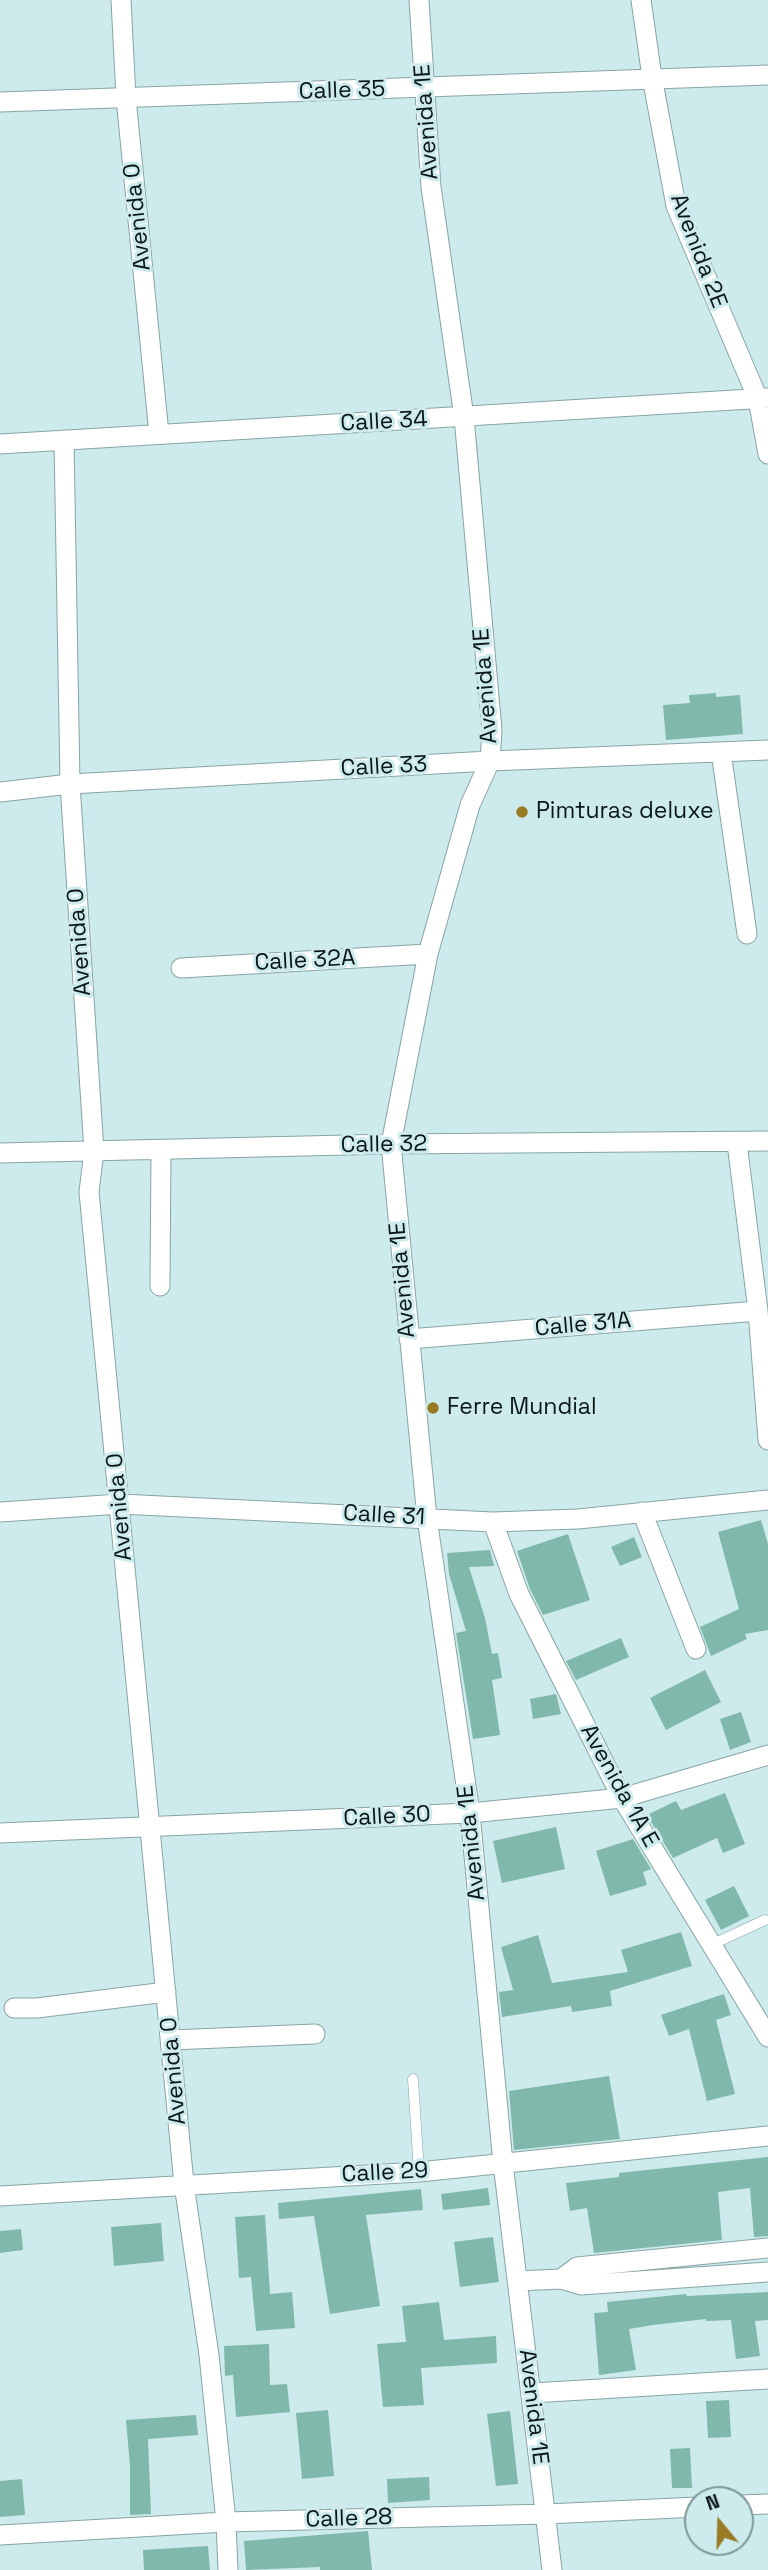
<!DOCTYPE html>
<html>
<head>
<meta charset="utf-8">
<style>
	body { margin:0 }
	#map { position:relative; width:768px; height:2570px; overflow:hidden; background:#cdebec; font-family:"Space Grotesk",sans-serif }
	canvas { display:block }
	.north { position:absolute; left:684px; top:2486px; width:70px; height:70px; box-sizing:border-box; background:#cdebec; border:2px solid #7f9697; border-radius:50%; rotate:341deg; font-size:19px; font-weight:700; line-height:28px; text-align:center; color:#0b1617 }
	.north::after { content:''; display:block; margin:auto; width:24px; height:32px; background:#987b24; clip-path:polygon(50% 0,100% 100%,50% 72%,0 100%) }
</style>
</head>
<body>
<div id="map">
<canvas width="768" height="2570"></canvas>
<div class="north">N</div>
</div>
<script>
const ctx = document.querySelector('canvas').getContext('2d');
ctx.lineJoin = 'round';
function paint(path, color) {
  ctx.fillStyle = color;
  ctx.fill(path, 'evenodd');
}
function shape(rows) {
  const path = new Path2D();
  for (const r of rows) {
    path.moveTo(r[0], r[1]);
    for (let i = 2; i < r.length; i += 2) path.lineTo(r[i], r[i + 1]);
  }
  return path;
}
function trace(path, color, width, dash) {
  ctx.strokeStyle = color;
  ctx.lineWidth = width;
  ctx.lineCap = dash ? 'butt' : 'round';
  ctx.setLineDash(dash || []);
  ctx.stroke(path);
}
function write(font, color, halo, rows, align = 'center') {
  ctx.font = font + ' "Space Grotesk",sans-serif';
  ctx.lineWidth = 6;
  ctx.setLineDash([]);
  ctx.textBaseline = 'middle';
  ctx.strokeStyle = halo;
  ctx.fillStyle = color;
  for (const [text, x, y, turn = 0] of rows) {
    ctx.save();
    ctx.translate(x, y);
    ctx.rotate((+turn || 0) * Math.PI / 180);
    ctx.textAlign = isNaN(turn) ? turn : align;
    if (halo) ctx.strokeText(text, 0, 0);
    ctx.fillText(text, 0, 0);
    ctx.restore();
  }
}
paint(shape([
	[716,693,716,697,740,695,743,734,666,740,663,705,690,703,689,695],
	[761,1520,768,1544,768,1630,745,1634,747,1639,711,1656,700,1627,739,1609,718,1532],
	[568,1534,590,1600,543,1615,530,1589,517,1551],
	[634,1537,642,1557,620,1566,611,1547],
	[490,1550,494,1566,469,1567,485,1618,492,1654,498,1653,502,1678,492,1680,500,1735,473,1739,456,1633,466,1631,449,1574,447,1553],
	[621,1638,629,1657,576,1680,566,1661],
	[705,1670,721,1702,666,1730,650,1698],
	[556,1694,561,1714,533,1719,530,1699],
	[741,1712,751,1742,730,1750,720,1719],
	[725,1793,745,1844,723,1853,717,1838,673,1858,647,1815,676,1801,681,1810],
	[556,1827,565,1869,502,1883,493,1841],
	[633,1839,651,1869,643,1872,647,1885,610,1896,596,1851],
	[734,1886,749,1916,721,1930,705,1900],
	[681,1932,692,1966,610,1991,612,2006,572,2012,571,2006,502,2017,499,1992,513,1990,501,1947,538,1935,552,1983,628,1972,621,1950],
	[724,1994,731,2015,716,2020,735,2094,707,2101,689,2029,669,2036,661,2015],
	[609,2076,620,2139,514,2150,509,2091],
	[768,2157,768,2236,754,2237,750,2188,718,2192,722,2240,594,2253,587,2208,570,2211,566,2183,619,2177,619,2173],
	[488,2188,490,2205,443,2210,441,2194],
	[421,2189,423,2210,366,2215,380,2306,330,2314,314,2216,279,2219,278,2203],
	[265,2215,270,2294,292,2292,295,2328,256,2331,251,2277,239,2278,235,2217],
	[161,2223,164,2261,114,2266,111,2227],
	[21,2229,23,2250,0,2253,0,2231],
	[493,2237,499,2282,460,2287,454,2242],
	[768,2292,768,2320,755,2321,760,2356,736,2359,731,2320,706,2321,706,2319,653,2325,629,2329,636,2370,599,2375,594,2313,608,2312,607,2302,686,2294,687,2296],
	[439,2302,444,2340,496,2336,497,2363,421,2368,424,2405,383,2407,377,2344,406,2342,402,2306],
	[269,2344,270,2385,287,2384,290,2412,236,2417,233,2375,225,2376,224,2346],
	[729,2400,731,2437,708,2438,706,2401],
	[328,2410,334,2476,302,2479,296,2413],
	[510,2411,518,2484,496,2486,487,2414],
	[196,2415,198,2435,148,2439,151,2514,130,2515,130,2467,126,2420],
	[690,2448,692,2488,672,2488,670,2449],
	[429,2477,430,2500,388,2503,387,2479],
	[22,2479,25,2515,0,2517,0,2481],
	[368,2531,372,2570,320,2570,320,2567,246,2570,244,2541],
	[208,2546,210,2570,144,2570,143,2550]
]), '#80b8ab');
const lane = shape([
	[711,1945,765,1920],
	[413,2079,419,2172]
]);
const street = shape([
	[121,0,126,98,159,434],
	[419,0,431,187,464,417,492,730,490,761,470,805,428,954,391,1144,427,1518,470,1813,503,2163,552,2570],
	[641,0,652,77,676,206,758,399,768,454],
	[0,102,768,75],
	[64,440,70,784,94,1151,89,1192,184,2184,209,2355,226,2522,228,2570],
	[0,444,768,398],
	[721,752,747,934],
	[0,792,70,784,490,761,768,750],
	[181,968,428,954],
	[737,1143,758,1311,768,1440],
	[0,1153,391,1144,768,1141],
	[160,1286,161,1150],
	[409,1339,758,1311],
	[0,1512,120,1504,493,1522,578,1519,768,1500],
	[642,1512,696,1649],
	[493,1522,519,1594,622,1798,768,2037],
	[0,1833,470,1813,622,1798,768,1755],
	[14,2008,37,2008,166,1992],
	[171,2040,315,2034],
	[0,2196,419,2172,768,2136],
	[561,2279,577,2267,768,2248],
	[517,2281,561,2279,581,2285,768,2272],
	[532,2393,768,2379],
	[740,2505,768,2504],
	[0,2535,226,2522,546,2514,698,2507]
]);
trace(lane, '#88a4a5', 11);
trace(street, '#88a4a5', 21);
trace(lane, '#fff', 10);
trace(street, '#fff', 19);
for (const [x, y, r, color] of [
	[522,812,7,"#987b24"],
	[433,1408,7,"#987b24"]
]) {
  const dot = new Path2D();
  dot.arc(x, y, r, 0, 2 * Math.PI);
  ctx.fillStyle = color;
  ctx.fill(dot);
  trace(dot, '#cdebec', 2.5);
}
write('23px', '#0b1617', '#cdebec', [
	["Calle 35",342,91,-2],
	["Avenida 1E",427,122,-94],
	["Avenida 0",138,217,-96],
	["Avenida 2E",698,251,69],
	["Calle 34",384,422,-3],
	["Avenida 1E",486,686,-94],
	["Calle 33",384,767,-3],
	["Avenida 0",80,942,-94],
	["Calle 32A",305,961,-3],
	["Calle 32",384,1145,-1],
	["Avenida 1E",403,1280,-95],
	["Calle 31A",583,1325,-5],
	["Avenida 0",120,1507,-95],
	["Calle 31",384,1516,3],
	["Avenida 1A E",619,1786,61],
	["Calle 30",387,1817,-3],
	["Avenida 1E",472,1843,-96],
	["Avenida 0",174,2071,-95],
	["Calle 29",385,2173,-3],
	["Avenida 1E",533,2407,83],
	["Calle 28",349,2519,-2]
]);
write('23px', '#0b1617', '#cdebec', [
	["Pimturas deluxe",536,812],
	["Ferre Mundial",447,1408]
], 'left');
</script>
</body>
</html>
